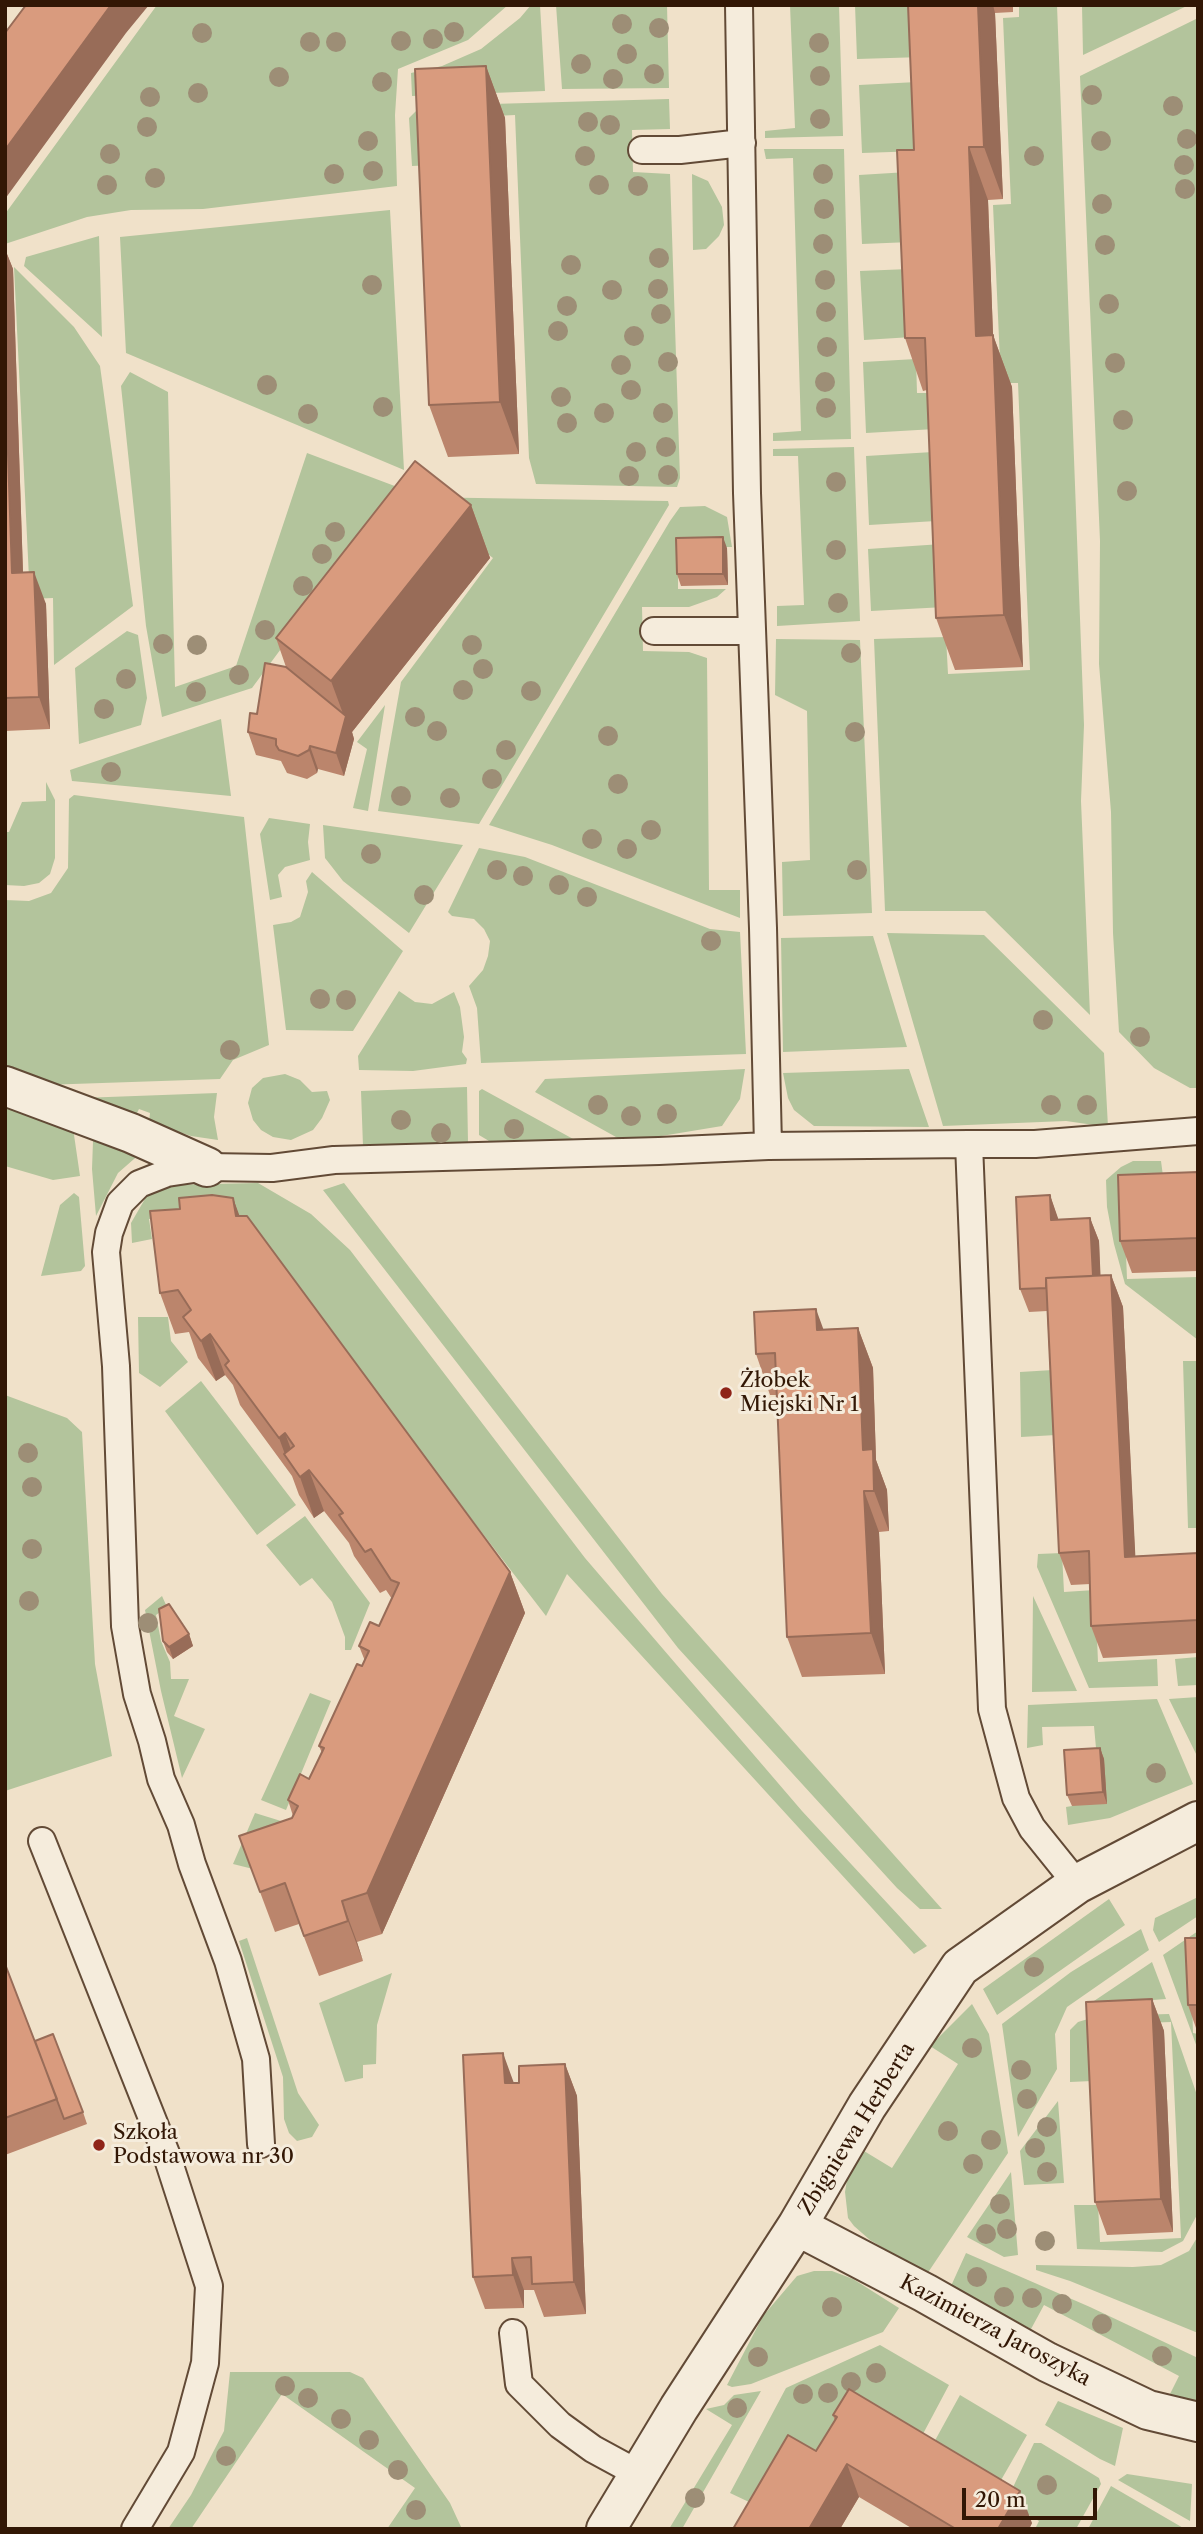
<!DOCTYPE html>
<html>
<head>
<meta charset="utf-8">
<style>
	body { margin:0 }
	#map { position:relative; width:1203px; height:2534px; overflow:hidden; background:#f0e1c9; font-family:"Libre Caslon Text",serif }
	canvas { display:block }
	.frame { position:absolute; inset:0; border:7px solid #321705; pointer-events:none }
	.scale { position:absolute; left:962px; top:2488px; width:135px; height:32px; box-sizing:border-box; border:4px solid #321705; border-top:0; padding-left:9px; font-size:21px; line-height:24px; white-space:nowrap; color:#321705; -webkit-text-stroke:5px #f5ecdc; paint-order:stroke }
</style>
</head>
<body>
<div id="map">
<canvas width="1203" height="2534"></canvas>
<div class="frame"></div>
<div class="scale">20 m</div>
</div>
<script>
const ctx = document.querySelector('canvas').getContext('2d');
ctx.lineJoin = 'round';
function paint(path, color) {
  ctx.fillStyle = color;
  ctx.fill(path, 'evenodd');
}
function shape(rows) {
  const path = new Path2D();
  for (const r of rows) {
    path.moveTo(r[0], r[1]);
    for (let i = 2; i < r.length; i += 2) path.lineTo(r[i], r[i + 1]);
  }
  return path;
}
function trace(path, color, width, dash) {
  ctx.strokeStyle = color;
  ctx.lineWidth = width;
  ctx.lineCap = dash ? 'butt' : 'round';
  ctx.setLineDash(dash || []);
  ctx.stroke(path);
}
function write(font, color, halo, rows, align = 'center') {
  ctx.font = font + ' "Libre Caslon Text",serif';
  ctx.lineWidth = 6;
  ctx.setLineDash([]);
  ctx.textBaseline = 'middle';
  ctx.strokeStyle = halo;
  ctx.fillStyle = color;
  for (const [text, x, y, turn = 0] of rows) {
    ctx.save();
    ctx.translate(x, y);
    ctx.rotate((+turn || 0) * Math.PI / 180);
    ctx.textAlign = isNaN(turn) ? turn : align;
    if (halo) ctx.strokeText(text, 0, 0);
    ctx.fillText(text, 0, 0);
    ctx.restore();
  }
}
paint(shape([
	[157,5,508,5,468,40,398,69,395,115,397,186,203,209,131,210,87,217,5,244,5,214],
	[531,5,540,5,545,91,412,96,411,73,442,66,481,49,520,18],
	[556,5,667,5,669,88,562,89],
	[790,5,839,5,843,136,765,138,765,131,795,128],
	[855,5,935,5,923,57,857,59],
	[1019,5,1057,5,1084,725,1081,801,1090,1015,985,911,885,911,874,639,946,637,948,674,1030,670,1018,383,1001,383,993,205,1011,204,1003,18,1019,17],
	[1082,5,1189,5,1083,55],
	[1198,18,1198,1088,1190,1088,1154,1068,1119,1032,1113,933,1111,812,1099,664,1100,541,1080,76],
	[917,82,920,151,862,153,859,85],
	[669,99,670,129,632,130,633,172,670,174,680,478,677,487,536,484,529,458,515,115,432,119,434,165,412,166,409,118,421,106],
	[764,149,844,149,851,439,773,441,773,433,801,431,793,158,766,159],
	[924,171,911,242,862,244,859,175],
	[692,174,708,181,722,207,724,225,719,236,706,249,693,250],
	[390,210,404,470,126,353,120,237],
	[99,236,102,337,24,266,26,257],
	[14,267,74,327,100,366,133,606,54,665,53,598,30,599],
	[909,269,912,337,864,340,860,271],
	[916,359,917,393,933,393,935,429,866,433,863,362],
	[130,372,168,392,175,687,236,666,307,453,400,488,252,688,162,717,146,626,121,386],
	[854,447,860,621,777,626,777,606,804,605,798,456,773,456,773,449],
	[933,452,936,521,869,525,866,456],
	[414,497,668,501,669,505,479,824,378,811,401,682,493,558],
	[705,506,727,517,732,547,678,547,678,589,726,589,717,597,689,607,642,607,643,651,689,652,707,658,709,890,740,890,740,918,552,845,489,825,670,521,680,507],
	[942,544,945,607,871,611,868,549],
	[127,631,138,635,147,698,141,725,79,744,75,668],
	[776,639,860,640,872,913,783,916,782,862,810,860,807,711,775,695],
	[385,705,368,811,353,808,367,749,357,742],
	[221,719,231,796,72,781,70,770],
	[46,782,55,800,55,858,50,874,39,883,24,886,5,885,5,832,9,832,22,802,46,801],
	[74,795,244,817,269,1045,233,1060,220,1079,43,1085,81,1098,217,1093,214,1117,218,1140,191,1136,149,1122,150,1113,139,1109,135,1117,73,1128,80,1176,53,1180,5,1166,5,900,29,901,51,893,68,868,69,799],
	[269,818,310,824,308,842,310,860,285,867,278,875,282,897,270,900,260,834],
	[323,825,463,845,409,933,343,881,325,858],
	[479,848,525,857,710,929,740,932,746,1054,481,1063,477,1008,469,986,483,970,488,956,490,941,484,929,474,919,452,916,448,912],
	[312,872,403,951,353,1031,286,1030,273,925,291,922,300,917,308,892,306,881],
	[887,933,984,935,1104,1053,1108,1127,1066,1121,943,1126],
	[873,936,907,1047,783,1052,781,938],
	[399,991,415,1002,432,1004,454,992,460,1007,464,1037,462,1052,467,1059,466,1064,413,1071,359,1070,358,1056],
	[745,1069,740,1099,722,1126,625,1142,535,1092,545,1079],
	[909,1069,929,1127,814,1126,794,1110,788,1098,783,1073],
	[285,1074,300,1080,312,1092,327,1091,330,1100,322,1118,313,1130,291,1140,273,1137,261,1130,253,1120,248,1103,252,1088,263,1078],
	[467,1087,468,1142,363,1146,361,1091],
	[482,1089,575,1140,489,1141,479,1135,479,1091],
	[96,1136,142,1152,118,1173,96,1216,92,1169,93,1141],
	[1133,1161,1161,1161,1163,1176,1124,1202,1127,1279,1198,1277,1198,1340,1125,1284,1114,1244,1107,1207,1106,1180,1121,1167],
	[258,1183,311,1214,350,1250,585,1558,802,1811,927,1946,914,1954,567,1574,546,1616,238,1215,149,1219,152,1239,132,1243,131,1223,149,1192,164,1185],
	[344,1183,662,1594,942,1909,920,1909,897,1888,678,1648,323,1190],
	[74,1193,79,1197,85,1266,81,1271,41,1276,60,1205],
	[138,1317,168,1317,171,1341,188,1362,160,1387,139,1373],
	[1183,1361,1198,1361,1198,1528,1188,1528],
	[1053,1370,1056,1435,1021,1437,1020,1372],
	[201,1381,296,1505,257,1535,165,1411],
	[5,1395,67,1418,82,1432,95,1664,112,1756,5,1791],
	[305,1516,370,1603,351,1650,345,1650,345,1637,332,1602,312,1578,300,1586,266,1545],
	[1062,1553,1064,1592,1095,1590,1098,1662,1157,1659,1158,1686,1089,1688,1037,1567,1038,1554],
	[162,1596,167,1607,156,1615,161,1641,170,1662,171,1679,189,1679,174,1716,205,1729,182,1778,161,1691,145,1610],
	[1033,1596,1077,1691,1032,1692],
	[1198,1657,1198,1685,1178,1686,1175,1659],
	[310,1693,331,1701,286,1810,261,1800],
	[1198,1697,1198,1758,1169,1699],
	[1157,1699,1193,1784,1110,1818,1068,1825,1066,1807,1072,1806,1097,1759,1094,1726,1042,1727,1043,1745,1027,1748,1028,1705],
	[255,1813,281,1821,261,1871,233,1864],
	[1198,1897,1198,1916,1159,1942,1153,1930,1155,1918],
	[1109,1899,1125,1925,997,2015,983,1989],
	[1141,1929,1149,1950,1067,2007,1055,2034,1057,2069,1018,2137,1002,2024,1071,1972],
	[1198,1931,1198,1956,1191,1957,1193,2033,1198,2034,1198,2050,1163,1955],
	[247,1938,298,2093,319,2125,312,2137,297,2141,289,2133,284,2119,283,2077,239,1941],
	[1152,1962,1166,1999,1088,2005],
	[392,1973,377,2025,376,2064,363,2065,363,2078,345,2082,319,2003],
	[972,2004,989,2034,1008,2153,927,2274,870,2240,854,2226,848,2218,845,2192,848,2174,858,2156,864,2151,892,2168,958,2064,930,2046],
	[1169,2014,1198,2098,1198,2213,1183,2241,1162,2252,1077,2249,1074,2205,1098,2205,1100,2242,1181,2238,1171,2022,1089,2025,1092,2081,1070,2082,1070,2030,1078,2022,1098,2016],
	[1058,2101,1064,2183,1024,2185,1020,2151],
	[1011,2172,1018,2255,1004,2257,967,2237],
	[1198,2236,1198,2333,1070,2281,1036,2270,1036,2265,1133,2267,1161,2265,1189,2251],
	[966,2253,1090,2307,1198,2358,1198,2404,1167,2400,1179,2376,1044,2305,1031,2329,951,2286],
	[814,2271,832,2271,853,2279,899,2308,883,2332,751,2384,732,2387,727,2385,763,2316,797,2276],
	[880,2345,949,2385,916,2447,827,2477,752,2496,749,2502,730,2493,786,2388],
	[230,2372,350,2372,363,2378,450,2503,462,2529,387,2529,415,2488,282,2394,191,2529,168,2529,191,2495,224,2431],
	[761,2391,682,2529,669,2529,732,2425,706,2409,724,2405,734,2395],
	[960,2395,1027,2435,993,2494,927,2455],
	[1058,2401,1123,2428,1115,2466,1100,2459,1045,2425],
	[1034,2443,1041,2443,1099,2478,1101,2484,1076,2529,1035,2529,1039,2521,1006,2502],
	[1127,2474,1192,2484,1190,2521,1118,2480],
	[1111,2486,1185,2529,1088,2529]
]), '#b3c49c');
const lane = shape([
	[739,5,747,493,763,928,768,1146,969,1144,992,1709,1016,1798,1032,1828,1077,1884],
	[642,150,680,150,742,143],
	[654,631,751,631],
	[969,1144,1035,1144,1198,1131],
	[42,1841,167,2156,209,2286,205,2363,181,2452,135,2529],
	[261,2144,256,2059,228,1961,192,1864,181,1825,161,1779,152,1741,137,1694,125,1626,116,1366,106,1252,109,1233,120,1203,139,1184,167,1173,207,1167,272,1168,334,1160,659,1151,768,1146],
	[513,2333,519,2384,560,2425,593,2449,639,2474]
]);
const street = shape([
	[5,1086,131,1133,207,1167],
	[797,2226,925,2293,1047,2362,1148,2410,1198,2422],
	[606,2529,679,2408,797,2226,867,2106,960,1967,1077,1884,1198,1821]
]);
trace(lane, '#624a36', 30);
trace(street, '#624a36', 42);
trace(lane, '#f5ecdc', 26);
trace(street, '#f5ecdc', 38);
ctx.fillStyle = '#9d8e76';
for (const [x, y] of [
	[622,24],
	[659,28],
	[454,32],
	[202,33],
	[433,39],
	[401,41],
	[310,42],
	[336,42],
	[819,43],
	[627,54],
	[581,64],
	[654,74],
	[820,76],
	[279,77],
	[613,79],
	[382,82],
	[198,93],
	[1092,95],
	[150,97],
	[1173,106],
	[820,119],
	[588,122],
	[610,125],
	[147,127],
	[1187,139],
	[368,141],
	[1101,141],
	[110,154],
	[585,156],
	[1034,156],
	[1184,165],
	[373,171],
	[334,174],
	[823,174],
	[155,178],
	[107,185],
	[599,185],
	[638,186],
	[1185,189],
	[1102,204],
	[824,209],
	[823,244],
	[1105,245],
	[659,258],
	[571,265],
	[825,280],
	[372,285],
	[658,289],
	[612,290],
	[1109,304],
	[567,306],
	[826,312],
	[661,314],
	[558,331],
	[634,336],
	[827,347],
	[668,362],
	[1115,363],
	[621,365],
	[825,382],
	[267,385],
	[631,390],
	[561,397],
	[383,407],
	[826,408],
	[604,413],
	[663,413],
	[308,414],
	[1123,420],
	[567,423],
	[666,447],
	[636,452],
	[668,475],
	[629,476],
	[836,482],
	[1127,491],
	[335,532],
	[836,550],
	[322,554],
	[303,586],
	[838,603],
	[265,630],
	[163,644],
	[197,645],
	[472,645],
	[851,653],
	[483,669],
	[239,675],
	[126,679],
	[463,690],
	[531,691],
	[196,692],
	[104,709],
	[415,717],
	[437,731],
	[855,732],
	[608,736],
	[506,750],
	[111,772],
	[492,779],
	[618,784],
	[401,796],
	[450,798],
	[651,830],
	[592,839],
	[627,849],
	[371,854],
	[497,870],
	[857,870],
	[523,876],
	[559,885],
	[424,895],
	[587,897],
	[711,941],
	[320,999],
	[346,1000],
	[1043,1020],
	[1140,1037],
	[230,1050],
	[598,1105],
	[1051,1105],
	[1087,1105],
	[667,1114],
	[631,1116],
	[401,1120],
	[514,1129],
	[441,1133],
	[28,1453],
	[32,1487],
	[32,1549],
	[29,1601],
	[148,1623],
	[1156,1773],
	[1034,1967],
	[972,2048],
	[1021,2070],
	[1027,2099],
	[1047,2127],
	[948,2131],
	[991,2140],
	[1035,2148],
	[973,2164],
	[1047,2172],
	[1000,2204],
	[1007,2229],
	[986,2234],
	[1045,2241],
	[977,2277],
	[1004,2297],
	[1032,2298],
	[1062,2304],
	[832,2307],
	[1102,2324],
	[1162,2356],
	[758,2357],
	[876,2373],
	[851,2382],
	[285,2386],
	[828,2393],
	[803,2394],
	[308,2398],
	[737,2408],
	[341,2419],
	[369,2440],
	[226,2456],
	[398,2470],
	[1047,2485],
	[695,2498],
	[416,2510]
]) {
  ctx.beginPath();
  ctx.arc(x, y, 10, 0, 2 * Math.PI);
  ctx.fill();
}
paint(shape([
	[908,5,1013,5,1013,12,995,13,1003,199,988,200,993,335,1012,387,1023,667,955,670,936,618,927,390,923,391,905,338,914,150],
	[486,66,505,118,519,454,448,457,429,405],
	[5,249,13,269,23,572,46,604,50,729,5,731],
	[471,505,490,558,352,732,354,739,344,776,318,769,317,773,307,779,287,773,281,761,256,755,248,732,257,714,286,667,276,638],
	[727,548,728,585,681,586,677,574],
	[1198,1172,1198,1271,1132,1273,1120,1241],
	[1050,1195,1058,1220,1090,1218,1099,1241,1100,1275,1111,1275,1123,1307,1135,1556,1198,1553,1198,1653,1103,1658,1091,1626,1090,1584,1071,1585,1059,1553,1047,1311,1029,1312,1020,1289],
	[233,1198,239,1216,510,1572,525,1613,382,1934,357,1942,363,1961,319,1976,299,1924,275,1932,239,1836,292,1818,293,1816,288,1800,309,1779,322,1753,319,1746,365,1661,359,1646,379,1626,392,1599,386,1590,380,1593,354,1556,349,1543,324,1511,314,1518,299,1495,292,1476,240,1405,233,1385,225,1375,216,1381,198,1358,189,1332,175,1334,160,1293],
	[858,1328,873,1368,876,1460,887,1490,889,1531,879,1532,885,1674,802,1677,787,1637,777,1395,770,1395,756,1354,824,1329],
	[189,1634,193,1646,173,1659,167,1652,163,1641],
	[1100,1748,1104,1759,1107,1804,1072,1806,1067,1795],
	[1198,1938,1198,2028,1196,2028,1188,2005],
	[5,1964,35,2041,83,2112,87,2124,5,2155],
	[1152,1999,1164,2031,1173,2232,1107,2235,1095,2202],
	[565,2064,577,2096,586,2314,544,2317,534,2290,524,2290,524,2308,485,2309,473,2277,514,2083,519,2083],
	[833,2415,1032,2523,1029,2529,913,2529,859,2497,840,2529,733,2529,816,2451,835,2421]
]), '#bb856c');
paint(shape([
	[111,5,149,5,126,33,5,199,5,150],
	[978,5,993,5,995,13,1003,199,984,147],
	[486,66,505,118,519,454,500,402],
	[969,147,988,200,995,388,976,336],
	[5,249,13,269,24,605,12,573,5,365],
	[993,335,1012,387,1023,667,1004,615],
	[471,505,490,558,352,732,354,739,344,776,336,753,345,719,331,681],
	[723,537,727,548,728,585,723,574],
	[34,572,46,604,50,729,39,697],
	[310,746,318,769,317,773,309,750],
	[1050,1195,1058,1218,1059,1243,1051,1220],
	[233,1198,248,1239,236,1216],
	[1090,1218,1099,1241,1102,1308,1093,1286],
	[1111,1275,1123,1307,1137,1589,1125,1557],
	[816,1309,831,1350,817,1330],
	[858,1328,873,1368,876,1460,887,1490,889,1531,874,1491,863,1450],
	[210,1334,225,1375,216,1381,201,1341],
	[285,1433,300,1474,286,1457,279,1438],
	[309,1470,324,1511,314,1518,300,1477],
	[864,1491,879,1532,885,1674,871,1633],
	[510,1572,525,1613,382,1934,367,1893],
	[189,1634,193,1646,173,1659,169,1647],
	[1100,1748,1104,1759,1107,1804,1103,1792],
	[342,1901,357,1942,363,1961,348,1921],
	[1152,1999,1164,2031,1173,2232,1161,2199],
	[503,2053,515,2086,505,2083],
	[565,2064,577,2096,586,2314,574,2282],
	[512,2258,524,2290,524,2308,513,2275],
	[847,2464,859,2497,840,2529,809,2529],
	[1020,2491,1032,2523,1029,2529,998,2529]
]), '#986c58');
const building = shape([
	[26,5,111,5,5,150,5,33,26,5],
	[908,5,978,5,984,147,969,147,976,336,993,335,1004,615,936,618,925,338,905,338,897,150,914,150,908,5],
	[486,66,500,402,429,405,415,69,486,66],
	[5,365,12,573,34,572,39,697,5,698,5,365],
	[415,461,471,505,331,681,276,638,415,461],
	[723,537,723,574,677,574,676,538,723,537],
	[265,663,286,667,346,716,336,753,310,746,309,750,298,756,279,750,276,745,276,739,248,732,250,713,257,714,265,663],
	[1198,1172,1198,1238,1120,1241,1118,1175,1198,1172],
	[212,1195,233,1198,236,1216,247,1216,510,1572,367,1893,342,1901,348,1921,304,1936,285,1883,260,1892,239,1836,292,1818,298,1806,288,1800,300,1774,309,1779,324,1748,319,1746,357,1664,362,1666,369,1651,359,1646,370,1622,379,1626,399,1583,391,1580,371,1549,365,1552,339,1515,343,1513,309,1470,300,1477,284,1454,294,1446,285,1433,279,1438,225,1365,229,1361,210,1334,201,1341,183,1317,191,1310,178,1290,160,1293,150,1211,180,1209,179,1198,212,1195],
	[1050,1195,1051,1220,1090,1218,1093,1276,1046,1278,1046,1288,1020,1289,1016,1197,1050,1195],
	[1111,1275,1125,1557,1198,1553,1198,1620,1091,1626,1089,1551,1059,1553,1046,1278,1111,1275],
	[816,1309,817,1330,858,1328,863,1450,873,1449,874,1491,864,1491,871,1633,787,1637,775,1353,756,1354,754,1312,816,1309],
	[169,1604,189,1634,169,1647,163,1641,159,1609,169,1604],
	[1100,1748,1103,1792,1067,1795,1064,1750,1100,1748],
	[1185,1938,1198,1938,1198,2005,1188,2005,1185,1938],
	[5,1964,57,2099,5,2118,5,1964],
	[1152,1999,1161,2199,1095,2202,1086,2002,1152,1999],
	[53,2034,83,2112,64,2119,35,2041,53,2034],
	[503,2053,505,2083,519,2083,519,2066,565,2064,574,2282,532,2284,531,2257,512,2258,513,2275,473,2277,463,2055,503,2053],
	[849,2389,1020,2491,998,2529,956,2529,847,2464,809,2529,733,2529,788,2435,816,2451,837,2417,833,2415,849,2389]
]);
paint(building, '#d99b7e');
trace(building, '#986c58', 2);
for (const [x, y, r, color] of [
	[726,1393,7,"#8f2418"],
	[99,2145,7,"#8f2418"]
]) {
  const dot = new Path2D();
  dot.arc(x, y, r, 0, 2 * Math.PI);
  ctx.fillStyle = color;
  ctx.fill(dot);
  trace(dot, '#f5ecdc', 2.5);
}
write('21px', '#321705', '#f5ecdc', [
	["Żłobek",740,1381],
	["Miejski Nr 1",740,1405],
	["Szkoła",113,2133],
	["Podstawowa nr 30",113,2157]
], 'left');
write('21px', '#321705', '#f5ecdc', [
	["Zbigniewa Herberta",857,2129,-58],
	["Kazimierza Jaroszyka",995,2331,28]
]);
</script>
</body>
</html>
